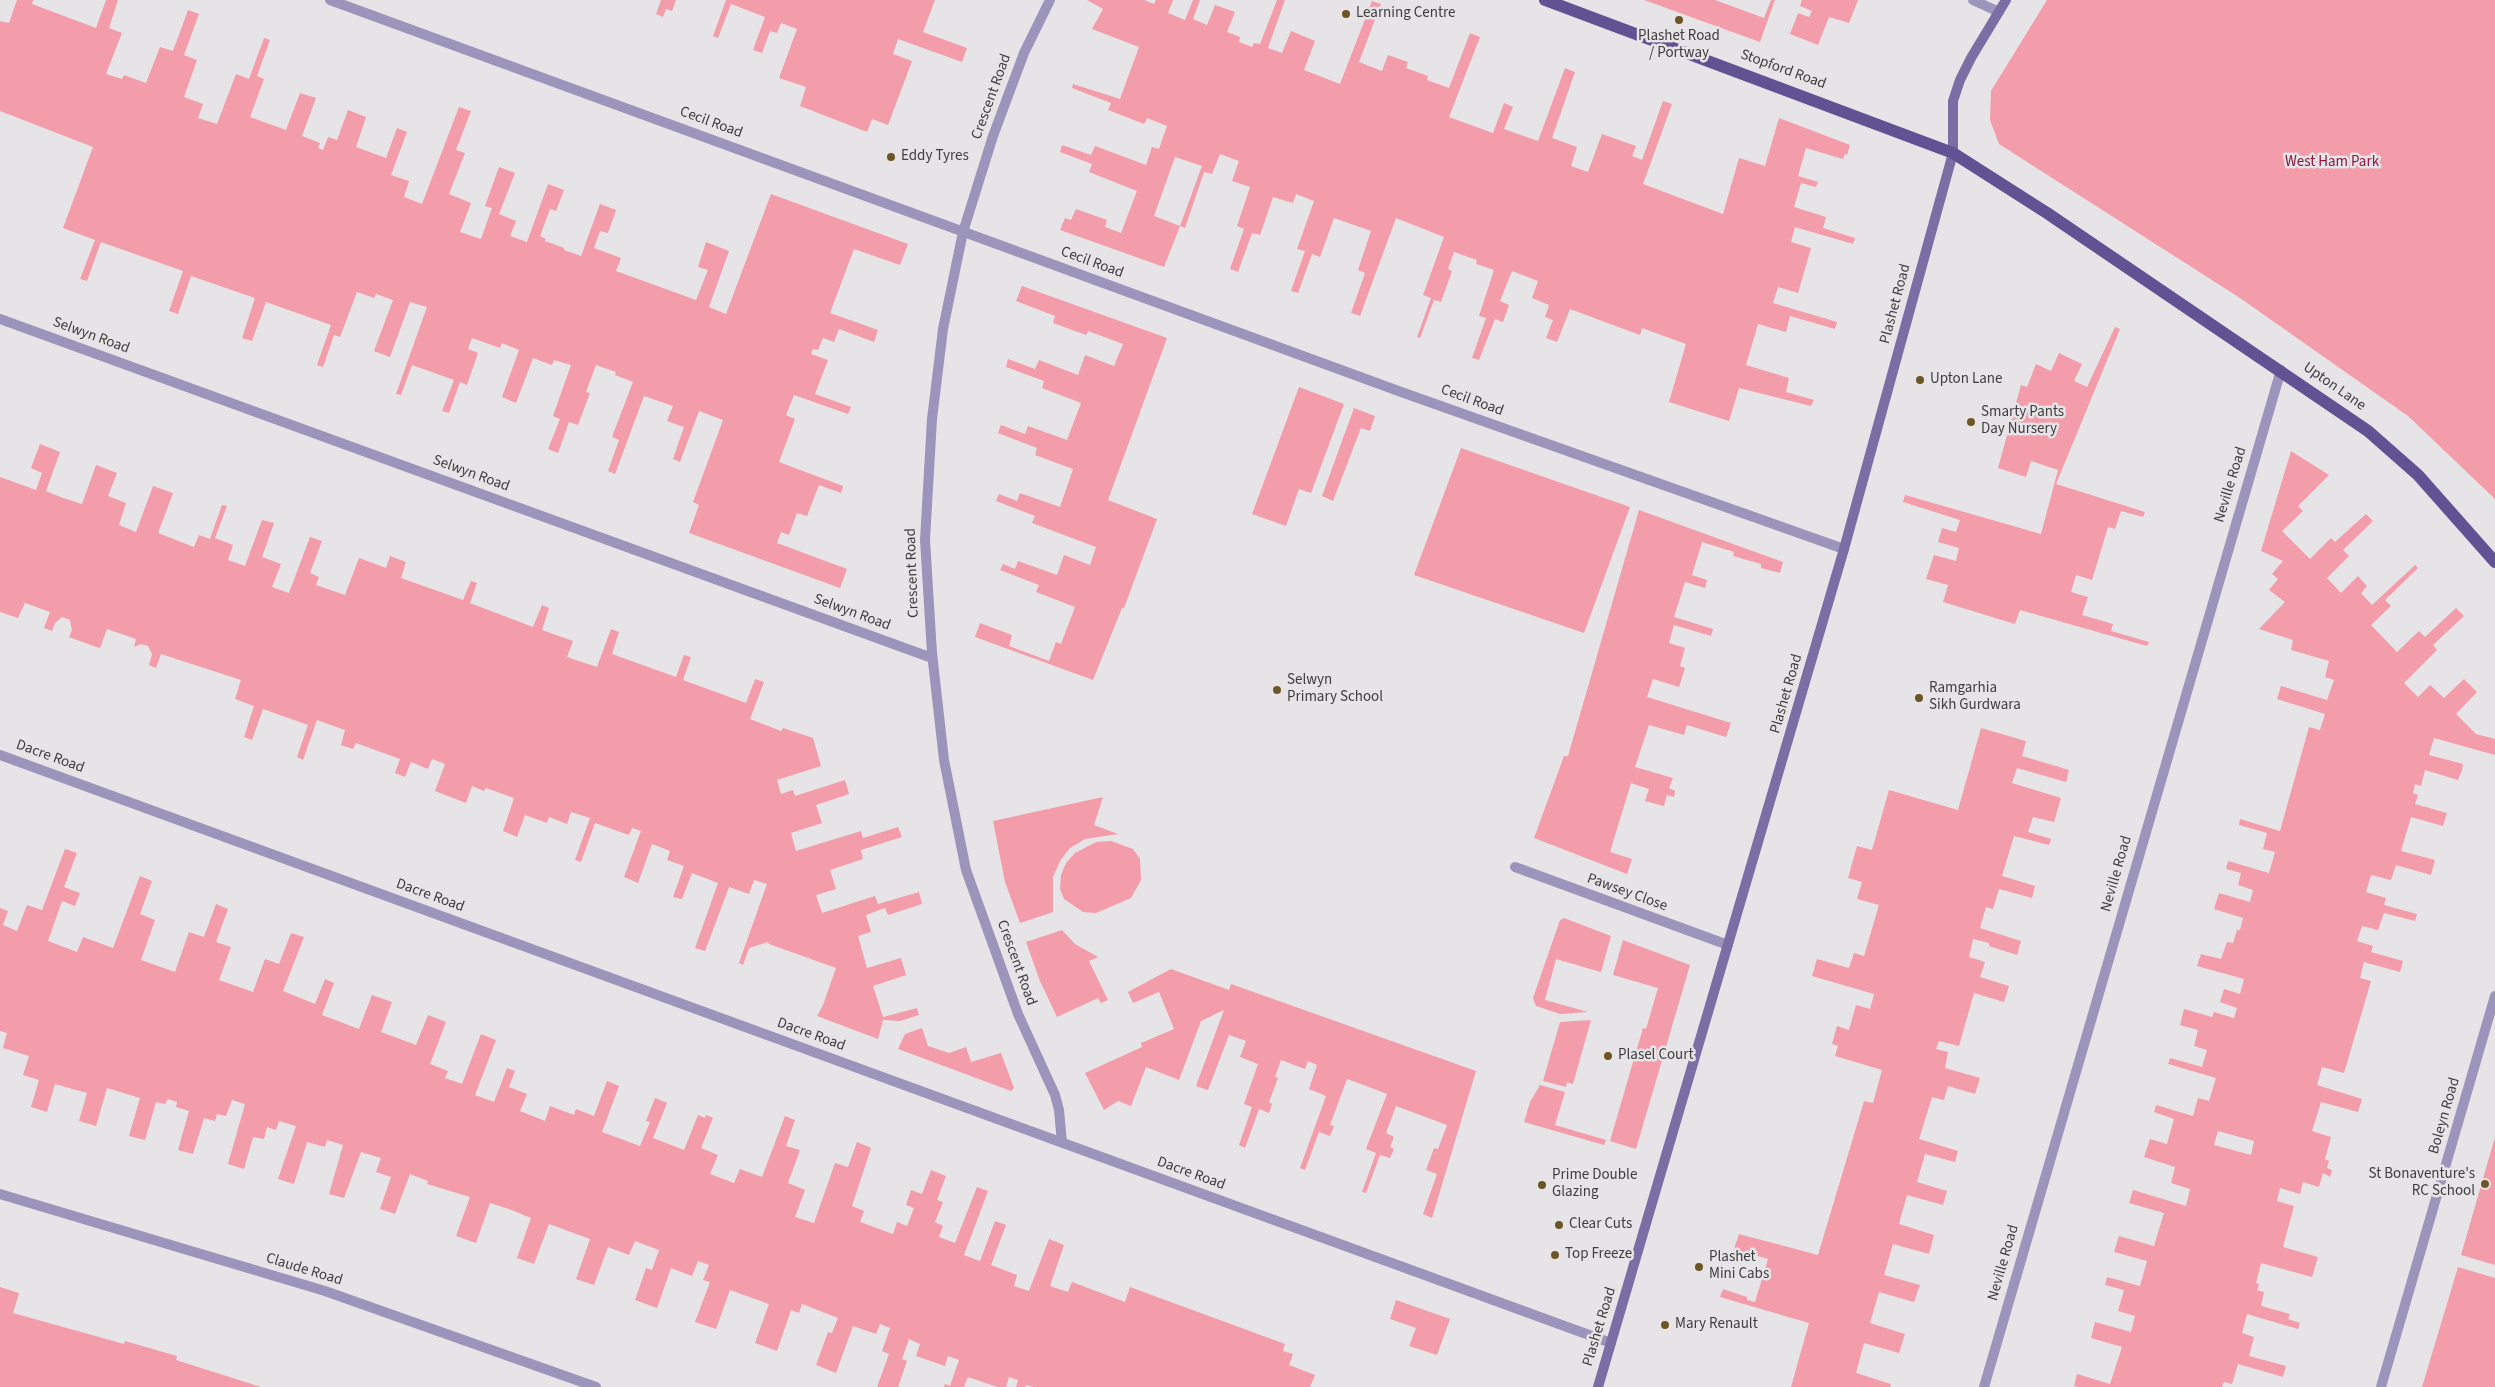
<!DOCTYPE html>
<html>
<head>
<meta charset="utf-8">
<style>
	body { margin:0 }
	canvas { display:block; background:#e7e4e8 }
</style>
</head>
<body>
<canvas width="2495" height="1387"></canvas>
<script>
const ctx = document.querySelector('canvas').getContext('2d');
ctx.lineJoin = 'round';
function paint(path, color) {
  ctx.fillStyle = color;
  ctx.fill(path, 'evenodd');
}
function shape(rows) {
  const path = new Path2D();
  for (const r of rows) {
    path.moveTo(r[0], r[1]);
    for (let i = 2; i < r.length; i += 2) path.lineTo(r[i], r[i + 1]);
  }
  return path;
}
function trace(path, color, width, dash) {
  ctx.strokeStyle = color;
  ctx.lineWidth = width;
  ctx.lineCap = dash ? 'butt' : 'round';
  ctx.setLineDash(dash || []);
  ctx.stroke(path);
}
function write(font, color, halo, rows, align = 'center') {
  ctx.font = font + ' "Source Sans 3",sans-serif';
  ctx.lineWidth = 5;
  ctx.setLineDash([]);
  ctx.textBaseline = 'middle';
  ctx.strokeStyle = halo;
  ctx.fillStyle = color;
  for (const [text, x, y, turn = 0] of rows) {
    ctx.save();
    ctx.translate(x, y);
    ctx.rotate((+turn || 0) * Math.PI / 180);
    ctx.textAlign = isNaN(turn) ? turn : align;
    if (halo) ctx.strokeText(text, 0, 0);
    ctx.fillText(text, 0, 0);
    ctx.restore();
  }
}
paint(shape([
	[17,0,33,0,32,4,96,28,106,0,118,0,109,28,122,33,106,74,122,79,124,75,146,83,160,47,173,51,188,10,199,14,184,55,197,60,184,97,203,104,198,118,217,124,236,74,249,79,264,38,270,40,257,76,264,79,250,117,286,130,300,93,316,98,302,136,320,143,318,148,323,150,328,137,337,140,348,110,366,117,356,147,386,158,397,128,407,132,391,175,409,181,404,197,422,204,459,107,471,111,456,150,465,153,449,194,471,203,460,232,481,239,492,208,485,206,499,167,515,173,499,214,516,221,510,236,527,242,548,184,564,190,556,211,550,209,540,236,546,239,545,241,564,248,564,250,581,256,600,204,616,210,608,233,600,231,594,248,621,258,616,271,696,300,708,270,698,267,706,242,729,251,709,307,726,314,771,194,908,244,900,265,854,249,830,313,878,330,874,342,839,329,834,342,823,338,818,350,813,349,811,354,828,360,815,394,851,407,848,414,794,395,786,415,795,419,779,462,843,486,841,493,819,485,807,516,797,513,789,535,781,532,777,543,847,569,840,588,689,533,699,505,693,502,723,420,699,411,680,462,673,459,684,427,667,421,673,406,644,396,615,474,608,471,619,440,612,437,633,382,615,375,616,372,596,365,586,392,590,393,578,425,569,422,558,453,548,449,560,419,553,416,571,365,554,360,552,365,533,358,516,403,502,397,519,350,502,343,500,348,472,338,468,349,478,353,467,385,460,382,449,413,442,411,454,380,412,365,401,395,396,394,427,307,410,302,390,357,374,351,393,300,376,294,374,298,357,292,340,337,334,335,323,367,317,365,331,325,266,302,252,341,242,338,255,298,191,276,178,314,169,311,183,271,101,242,87,281,80,279,95,240,63,228,93,147,0,111,0,21,9,23],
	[661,0,676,0,672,11,666,9,663,17,656,14],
	[726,0,935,0,923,32,967,48,962,62,898,39,893,54,912,61,888,125,872,119,867,132,800,106,806,87,779,78,797,29,781,23,777,33,770,31,762,53,753,50,765,17,731,4,718,38,713,36],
	[1087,0,1144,0,1154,4,1156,0,1173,0,1168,13,1185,20,1193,0,1200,0,1193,19,1207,25,1215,5,1235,12,1227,32,1240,37,1239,42,1252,47,1254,43,1260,44,1277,0,1285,0,1268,48,1282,53,1291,31,1315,41,1304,70,1340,84,1372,1,1381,4,1359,62,1382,71,1388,55,1408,62,1406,68,1428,76,1427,80,1449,88,1470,33,1480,37,1449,117,1493,133,1504,103,1513,107,1504,129,1538,141,1565,68,1575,72,1552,138,1577,147,1571,166,1588,172,1602,134,1636,146,1632,156,1642,160,1663,101,1672,104,1643,184,1723,214,1739,158,1765,166,1779,118,1850,145,1847,155,1845,154,1843,159,1806,148,1798,176,1818,182,1816,187,1801,183,1794,207,1826,217,1823,228,1855,238,1853,244,1795,227,1791,242,1811,248,1798,293,1778,287,1773,303,1837,322,1835,329,1790,316,1786,332,1758,324,1746,365,1789,378,1786,392,1814,400,1811,406,1739,388,1729,421,1669,402,1686,344,1642,328,1640,335,1570,309,1557,342,1546,338,1553,320,1545,317,1549,305,1532,298,1538,281,1512,271,1500,301,1509,305,1503,322,1495,319,1479,360,1472,358,1486,318,1479,316,1494,270,1476,264,1477,260,1454,252,1448,269,1452,271,1441,302,1434,300,1420,338,1417,337,1431,298,1423,295,1444,237,1396,218,1360,316,1351,313,1365,273,1358,270,1371,231,1334,218,1320,257,1312,254,1298,293,1291,291,1305,251,1297,249,1314,201,1296,194,1293,203,1273,197,1260,235,1252,233,1238,272,1230,269,1244,229,1237,226,1250,187,1232,181,1239,161,1220,154,1212,174,1204,172,1185,228,1180,226,1164,267,1060,230,1065,218,1071,220,1076,209,1107,220,1105,227,1121,233,1137,191,1089,172,1092,164,1060,152,1062,145,1091,155,1095,146,1146,165,1152,147,1159,149,1167,126,1147,118,1144,124,1108,110,1111,103,1072,88,1073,84,1120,99,1139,47,1092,29,1103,9],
	[1175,157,1202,166,1180,226,1154,216],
	[1644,0,1715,0,1764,18,1771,0,1775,0,1760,42],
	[1802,0,1858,0,1849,23,1829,17,1818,45,1790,34,1798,13,1809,17,1812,11,1800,6],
	[2047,0,2495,0,2495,499,2408,416,2240,298,1999,144,1990,120,1991,91],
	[1022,286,1167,338,1108,500,1157,519,1124,608,1122,608,1093,680,975,637,980,623,1012,635,1009,646,1049,661,1056,642,1061,644,1075,607,1036,592,1039,585,1000,570,1003,564,1015,569,1018,561,1057,575,1064,555,1090,565,1096,547,1032,523,1035,516,996,501,999,494,1017,501,1020,493,1060,507,1073,469,1035,455,1037,448,998,433,1001,425,1025,434,1028,426,1067,440,1081,403,1042,388,1044,381,1006,367,1008,359,1035,369,1039,360,1078,375,1085,355,1114,366,1123,344,1088,331,1086,335,1053,323,1055,316,1016,301],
	[2115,327,2120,329,2056,484,2145,512,2143,517,2121,511,2115,529,2108,527,2092,580,2076,575,2071,592,2088,597,2082,615,2113,624,2111,631,2149,642,2147,646,2020,610,2015,624,1943,602,1948,585,1926,579,1934,555,1956,561,1959,548,1938,542,1942,528,1956,532,1960,520,1903,502,1905,495,2041,534,2058,470,2031,461,2026,477,1998,468,2021,385,2027,387,2036,364,2051,371,2059,353,2082,364,2074,381,2087,387],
	[1299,387,1344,404,1311,493,1299,489,1286,526,1252,514],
	[1354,408,1375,416,1370,431,1361,428,1333,501,1322,496],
	[40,444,60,452,46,491,63,498,82,504,96,465,117,473,108,496,126,503,119,525,136,532,153,486,173,493,158,533,194,547,199,535,210,539,222,505,227,506,215,538,233,545,228,560,245,566,262,520,274,523,262,557,281,564,272,587,289,593,310,537,322,541,310,573,319,577,316,585,345,595,359,558,386,568,390,556,406,562,401,578,463,600,471,581,477,583,470,603,533,627,542,605,549,608,542,630,573,641,567,657,597,667,611,629,619,632,612,654,676,677,684,655,691,657,683,680,746,703,755,679,764,682,750,719,781,731,783,728,813,738,821,766,777,780,781,794,793,790,795,796,845,780,849,794,816,805,822,823,791,833,796,851,861,831,863,838,898,827,902,837,861,850,863,859,830,870,836,889,816,895,822,913,875,896,878,904,919,892,922,904,888,915,885,908,866,915,871,932,858,936,867,968,901,958,906,975,873,986,883,1017,917,1008,919,1015,900,1021,883,1020,878,1039,817,1016,823,1005,836,968,769,944,768,942,749,948,743,965,739,963,767,884,754,880,749,894,729,887,705,951,695,948,718,883,692,873,682,899,673,897,684,866,667,860,670,851,652,844,638,883,624,877,641,831,632,828,629,835,595,823,581,862,575,860,590,818,571,812,567,824,549,817,547,823,525,815,517,837,503,831,514,798,486,788,484,791,472,786,466,803,435,791,445,764,432,759,428,769,411,762,405,777,395,773,400,759,356,743,353,749,341,745,345,730,317,720,303,760,297,757,308,725,263,709,252,740,244,737,254,706,235,699,241,680,161,654,156,668,149,665,152,654,148,646,141,644,134,647,136,639,107,629,100,648,96,647,69,637,72,630,70,620,62,617,55,623,52,631,44,628,50,612,25,603,18,618,0,612,0,477,36,490,42,473,31,468],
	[1461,448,1630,507,1584,633,1414,575],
	[2291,451,2329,475,2298,506,2303,511,2282,531,2310,559,2331,538,2335,542,2366,514,2373,521,2343,550,2349,556,2327,578,2341,593,2358,576,2367,586,2361,593,2372,605,2415,565,2418,568,2385,600,2391,606,2371,625,2397,652,2419,631,2425,637,2456,608,2464,616,2433,645,2437,650,2404,683,2418,697,2430,685,2444,698,2464,679,2477,692,2456,714,2476,734,2495,739,2495,755,2434,738,2429,755,2463,764,2462,770,2458,780,2425,770,2421,786,2415,784,2413,793,2418,795,2415,804,2447,813,2443,826,2411,817,2401,851,2435,860,2431,875,2396,865,2391,880,2371,875,2366,892,2386,898,2384,905,2417,914,2415,921,2384,913,2378,930,2362,926,2357,941,2373,946,2371,952,2403,961,2400,972,2364,962,2360,978,2371,981,2344,1073,2322,1067,2317,1085,2362,1099,2358,1112,2321,1102,2312,1131,2331,1137,2325,1159,2329,1161,2327,1168,2332,1170,2330,1177,2323,1173,2319,1187,2303,1182,2300,1194,2280,1188,2277,1201,2294,1206,2283,1247,2318,1257,2312,1277,2261,1263,2256,1283,2259,1284,2257,1290,2264,1292,2261,1306,2290,1314,2288,1319,2300,1323,2298,1329,2247,1314,2242,1333,2254,1337,2249,1356,2286,1366,2283,1377,2238,1364,2232,1384,2224,1382,2222,1387,2077,1387,2074,1386,2077,1374,2110,1384,2122,1347,2091,1338,2095,1322,2131,1332,2135,1316,2118,1311,2124,1290,2105,1285,2107,1277,2140,1286,2147,1261,2114,1252,2119,1236,2154,1246,2164,1213,2129,1203,2133,1190,2186,1206,2190,1189,2171,1183,2175,1167,2144,1157,2150,1139,2167,1144,2174,1119,2154,1112,2156,1105,2193,1116,2198,1098,2209,1101,2216,1078,2168,1064,2170,1058,2202,1067,2207,1050,2194,1046,2198,1030,2180,1025,2184,1009,2212,1017,2214,1012,2234,1018,2237,1008,2220,1002,2224,989,2240,994,2244,979,2197,966,2201,954,2221,959,2227,942,2233,943,2237,930,2240,930,2243,918,2214,909,2219,893,2250,902,2253,890,2238,885,2241,873,2226,869,2228,861,2269,873,2275,852,2263,849,2267,833,2239,825,2240,819,2280,831,2309,727,2320,730,2325,714,2277,699,2281,686,2327,700,2334,680,2325,677,2329,661,2291,650,2293,640,2259,629,2285,602,2269,590,2278,579,2272,574,2283,561,2261,551],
	[2218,1131,2254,1141,2251,1155,2214,1145],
	[1639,510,1783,562,1780,573,1761,568,1761,564,1733,556,1734,552,1702,542,1692,575,1707,580,1705,588,1685,582,1674,617,1713,629,1711,636,1674,625,1669,643,1685,648,1680,666,1685,668,1679,687,1653,679,1647,697,1731,723,1726,737,1687,725,1684,735,1649,725,1635,767,1673,778,1669,788,1675,791,1674,797,1667,795,1664,806,1645,801,1649,789,1631,783,1610,852,1632,859,1627,874,1534,838,1564,756,1568,756],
	[1981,728,2026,741,2022,756,2069,770,2066,782,2017,768,2012,783,2061,798,2054,822,2033,817,2028,832,2051,839,2049,845,2014,836,2002,876,2035,886,2032,898,1999,889,1993,909,1986,907,1980,928,2021,941,2017,955,1989,946,1989,943,1973,939,1969,957,1985,962,1980,977,2009,986,2004,1002,1974,993,1959,1046,1939,1041,1936,1049,1948,1052,1945,1068,1980,1078,1975,1094,1948,1086,1944,1100,1932,1097,1919,1139,1958,1151,1955,1162,1925,1154,1917,1182,1947,1191,1943,1205,1907,1195,1899,1224,1934,1235,1929,1254,1893,1244,1889,1258,1884,1275,1920,1285,1914,1302,1879,1292,1870,1323,1905,1334,1899,1353,1864,1343,1856,1373,1891,1384,1890,1387,1791,1387,1809,1323,1720,1297,1723,1289,1747,1297,1747,1300,1755,1302,1768,1259,1734,1249,1739,1234,1818,1255,1864,1101,1873,1103,1882,1070,1835,1056,1838,1046,1832,1044,1837,1026,1849,1030,1856,1005,1870,1009,1874,994,1812,976,1817,959,1849,968,1854,953,1864,956,1879,905,1857,899,1862,882,1848,878,1857,846,1872,850,1889,790,1958,810],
	[1103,797,1094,825,1118,834,1085,839,1070,848,1060,861,1053,877,1053,912,1020,923,1005,882,993,821],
	[1111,841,1133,849,1140,859,1141,880,1131,898,1096,913,1083,912,1064,899,1060,889,1061,875,1066,863,1075,853,1096,842],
	[65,849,77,853,64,887,80,893,75,906,62,901,48,941,77,952,83,937,113,948,140,876,152,881,140,914,155,920,141,960,175,972,189,932,204,937,216,904,228,909,216,942,231,947,219,980,253,992,265,959,279,964,291,933,304,937,283,991,315,1004,325,979,334,983,322,1015,359,1029,372,995,392,1002,381,1032,416,1045,428,1015,446,1022,430,1064,448,1071,445,1078,462,1084,481,1034,496,1040,475,1095,494,1102,507,1068,515,1071,509,1087,527,1094,520,1111,545,1121,550,1106,574,1115,576,1109,594,1116,607,1081,619,1086,602,1132,640,1146,650,1122,646,1121,655,1098,667,1103,653,1138,684,1150,698,1115,705,1118,706,1115,713,1118,701,1148,718,1155,710,1174,734,1183,740,1169,762,1177,785,1116,795,1120,786,1146,800,1150,788,1183,805,1190,795,1217,814,1223,835,1163,848,1167,857,1142,871,1148,852,1206,864,1211,860,1222,893,1234,897,1222,907,1226,914,1208,906,1205,911,1190,922,1194,931,1170,946,1176,937,1200,943,1202,935,1222,943,1226,939,1237,955,1243,977,1187,988,1191,964,1255,980,1261,995,1221,1006,1225,991,1265,1017,1275,1014,1286,1029,1291,1049,1239,1064,1245,1050,1286,1068,1292,1072,1282,1125,1302,1130,1287,1285,1344,1283,1351,1293,1354,1289,1365,1315,1375,1310,1387,1033,1387,1026,1385,1025,1387,1016,1387,1018,1380,1009,1377,1006,1387,997,1387,968,1377,964,1387,944,1387,945,1384,950,1386,959,1360,948,1356,945,1366,916,1356,920,1344,909,1339,902,1359,907,1361,898,1387,877,1387,889,1354,882,1351,890,1328,880,1324,876,1334,853,1326,836,1373,816,1365,828,1332,832,1333,838,1318,802,1304,799,1313,791,1310,777,1351,755,1343,769,1304,730,1290,716,1329,695,1322,710,1282,703,1280,709,1265,698,1261,692,1276,671,1268,657,1308,635,1300,646,1268,652,1270,659,1250,635,1241,629,1255,608,1247,594,1285,576,1279,590,1239,549,1224,534,1264,526,1261,517,1258,531,1218,509,1209,490,1203,476,1243,456,1236,470,1197,427,1184,428,1181,410,1174,395,1214,380,1209,391,1177,376,1172,381,1158,361,1152,344,1198,329,1194,343,1145,327,1140,325,1147,307,1142,294,1184,278,1179,296,1126,279,1121,276,1130,267,1127,264,1139,253,1137,244,1169,228,1164,245,1104,232,1100,226,1116,217,1114,215,1121,204,1118,193,1154,178,1150,189,1111,176,1107,177,1102,168,1099,165,1104,156,1102,145,1140,129,1136,140,1098,107,1088,96,1126,79,1121,87,1093,55,1084,47,1112,31,1107,39,1080,23,1075,29,1056,3,1048,7,1033,0,1031,0,908,8,911,3,925,17,931,27,905,42,910],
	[1564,918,1611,936,1601,972,1556,959,1545,1000,1588,1012,1560,1014,1536,1006,1533,998,1560,920],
	[1062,930,1075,944,1098,957,1089,961,1108,1000,1101,1003,1098,998,1057,1017,1040,981,1026,942],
	[1623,940,1690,965,1636,1149,1610,1141,1643,1028,1646,1029,1658,988,1613,975],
	[1171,969,1229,990,1231,984,1476,1071,1432,1218,1423,1214,1437,1174,1426,1170,1434,1148,1438,1149,1447,1125,1396,1106,1386,1133,1394,1137,1390,1147,1394,1149,1390,1158,1380,1155,1366,1193,1362,1192,1376,1153,1366,1149,1387,1094,1369,1087,1347,1079,1330,1125,1334,1126,1330,1136,1319,1132,1305,1170,1300,1168,1326,1096,1309,1089,1317,1065,1308,1061,1305,1069,1281,1060,1275,1077,1278,1078,1269,1102,1272,1104,1269,1113,1259,1109,1245,1148,1239,1145,1252,1107,1244,1104,1258,1064,1240,1057,1246,1041,1229,1035,1208,1090,1196,1086,1224,1010,1201,1021,1179,1080,1146,1067,1131,1106,1118,1101,1104,1110,1085,1073,1142,1047,1141,1043,1174,1029,1159,992,1133,1003,1128,992],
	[1591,1020,1573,1084,1567,1082,1566,1087,1543,1081,1560,1022],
	[922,1028,928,1046,949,1053,966,1047,971,1062,1001,1053,1014,1088,1011,1091,898,1049,905,1034],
	[1540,1085,1565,1092,1555,1125,1606,1140,1604,1145,1524,1122,1530,1102],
	[2495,1137,2495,1265,2461,1255],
	[2458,1267,2495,1278,2495,1387,2422,1387],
	[0,1287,19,1293,13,1313,124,1344,125,1341,177,1356,176,1360,261,1387,0,1387],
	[1396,1300,1450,1319,1437,1355,1409,1346,1416,1328,1390,1319]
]), '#f39caa');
trace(shape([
	[330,0,1404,393,1844,549],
	[1050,0,1024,53,993,136,963,232,943,329,932,419,925,540,932,653,944,760,966,870,1018,1014,1055,1095,1059,1110,1062,1143],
	[1973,0,1999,12],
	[0,319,932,658],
	[0,755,1611,1343],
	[1515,867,1728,945],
	[0,1194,325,1291,596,1387],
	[1984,1387,2281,370],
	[2381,1387,2495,996]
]), '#9c95bb', 10);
trace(shape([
	[1598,1387,1844,549,1953,153,1953,101,1960,80,1971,58,2006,0]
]), '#7a6ea4', 10);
trace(shape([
	[1545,0,1953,153,2047,213,2368,431,2418,475,2495,562]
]), '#625293', 12);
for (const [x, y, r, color] of [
	[1346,14,5,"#6d5626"],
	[1679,20,5,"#6d5626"],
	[891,157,5,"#6d5626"],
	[1920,380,5,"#6d5626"],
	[1971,422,5,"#6d5626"],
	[1277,690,5,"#6d5626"],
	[1919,698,5,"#6d5626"],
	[1608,1056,5,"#6d5626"],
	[2485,1184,5,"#6d5626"],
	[1542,1185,5,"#6d5626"],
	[1559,1225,5,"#6d5626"],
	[1555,1255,5,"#6d5626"],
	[1699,1267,5,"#6d5626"],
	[1665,1325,5,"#6d5626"]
]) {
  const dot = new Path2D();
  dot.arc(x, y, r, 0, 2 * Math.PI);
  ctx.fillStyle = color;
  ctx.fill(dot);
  trace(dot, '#e7e4e8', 2);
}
write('15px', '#3e3d3e', '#e7e4e8', [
	["Learning Centre",1356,14],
	["Plashet Road",1679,37,"center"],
	["/ Portway",1679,54,"center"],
	["Eddy Tyres",901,157],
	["Upton Lane",1930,380],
	["Smarty Pants",1981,413],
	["Day Nursery",1981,430],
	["Selwyn",1287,681],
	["Primary School",1287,698],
	["Ramgarhia",1929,689],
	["Sikh Gurdwara",1929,706],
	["Plasel Court",1618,1056],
	["St Bonaventure's",2475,1175,"right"],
	["RC School",2475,1192,"right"],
	["Prime Double",1552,1176],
	["Glazing",1552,1193],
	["Clear Cuts",1569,1225],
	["Top Freeze",1565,1255],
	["Plashet",1709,1258],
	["Mini Cabs",1709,1275],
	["Mary Renault",1675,1325]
], 'left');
write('15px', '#3e3d3e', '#e7e4e8', [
	["Stopford Road",1783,70,20],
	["Crescent Road",992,97,-70],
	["Cecil Road",711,123,20],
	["Cecil Road",1092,263,20],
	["Plashet Road",1896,304,-75],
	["Selwyn Road",91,336,20],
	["Upton Lane",2334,387,35],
	["Cecil Road",1472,401,20],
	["Selwyn Road",471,474,20],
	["Neville Road",2231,485,-73],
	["Crescent Road",913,573,-92],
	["Selwyn Road",852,613,20],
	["Plashet Road",1787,694,-74],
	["Dacre Road",50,757,20],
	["Neville Road",2117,874,-74],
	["Pawsey Close",1627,893,20],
	["Dacre Road",430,896,20],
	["Crescent Road",1016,963,70],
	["Dacre Road",811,1035,20],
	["Boleyn Road",2445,1116,-74],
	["Dacre Road",1191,1174,20],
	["Neville Road",2004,1263,-74],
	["Claude Road",304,1270,17],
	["Plashet Road",1600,1327,-73]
]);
write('15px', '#8d173c', '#e7e4e8', [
	["West Ham Park",2332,163]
]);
</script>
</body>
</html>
